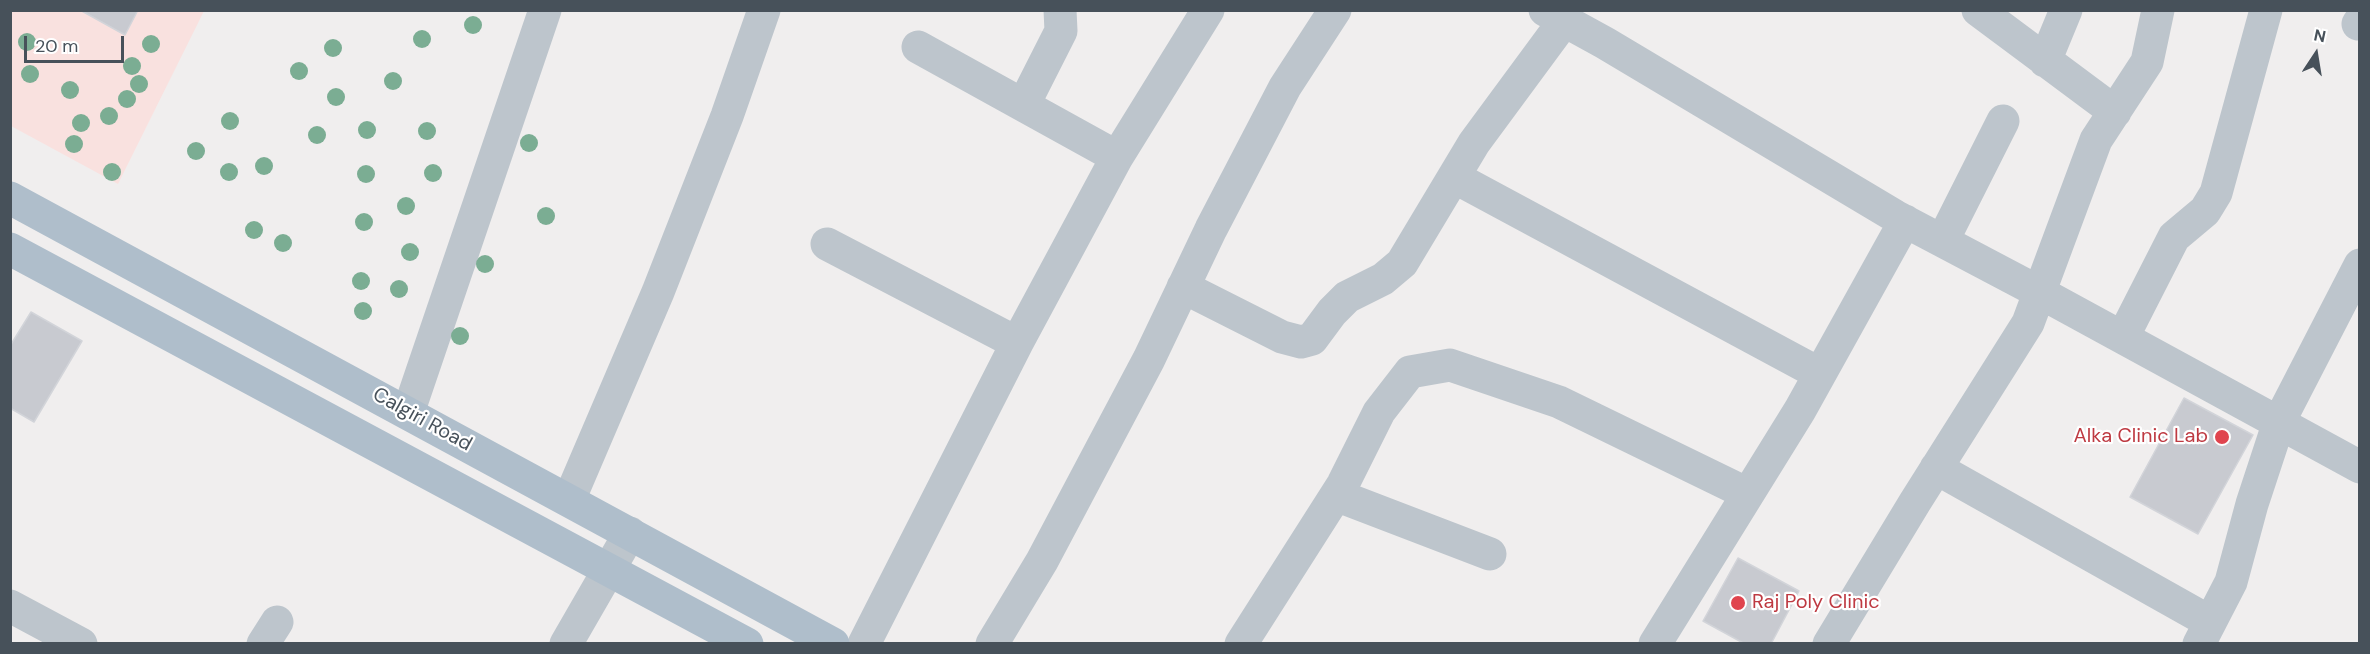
<!DOCTYPE html>
<html>
<head>
<meta charset="utf-8">
<style>
	body { margin:0 }
	#map { position:relative; width:2370px; height:654px; overflow:hidden; background:#f0eeee; font-family:"DM Sans",sans-serif }
	canvas { display:block }
	.frame { position:absolute; inset:0; border:12px solid #47515a; pointer-events:none }
	.north { position:absolute; left:2286px; top:24px; width:60px; height:60px; -webkit-text-stroke:4px #fff; paint-order:stroke; rotate:12deg; font-size:16px; font-weight:700; line-height:24px; text-align:center; color:#47515a }
	.north::after { content:''; display:block; margin:auto; width:21px; height:27px; background:#47515a; clip-path:polygon(50% 0,100% 100%,50% 72%,0 100%) }
	.scale { position:absolute; left:24px; top:36px; width:100px; height:27px; box-sizing:border-box; border:3px solid #47515a; border-top:0; padding-left:8px; font-size:18px; line-height:21px; white-space:nowrap; color:#47515a; -webkit-text-stroke:4px #fff; paint-order:stroke }
</style>
</head>
<body>
<div id="map">
<canvas width="2370" height="654"></canvas>
<div class="frame"></div>
<div class="north">N</div>
<div class="scale">20 m</div>
</div>
<script>
const ctx = document.querySelector('canvas').getContext('2d');
ctx.lineJoin = 'round';
function paint(path, color) {
  ctx.fillStyle = color;
  ctx.fill(path, 'evenodd');
}
function shape(rows) {
  const path = new Path2D();
  for (const r of rows) {
    path.moveTo(r[0], r[1]);
    for (let i = 2; i < r.length; i += 2) path.lineTo(r[i], r[i + 1]);
  }
  return path;
}
function trace(path, color, width, dash) {
  ctx.strokeStyle = color;
  ctx.lineWidth = width;
  ctx.lineCap = dash ? 'butt' : 'round';
  ctx.setLineDash(dash || []);
  ctx.stroke(path);
}
function write(font, color, halo, rows, align = 'center') {
  ctx.font = font + ' "DM Sans",sans-serif';
  ctx.lineWidth = 4.5;
  ctx.setLineDash([]);
  ctx.textBaseline = 'middle';
  ctx.strokeStyle = halo;
  ctx.fillStyle = color;
  for (const [text, x, y, turn = 0] of rows) {
    ctx.save();
    ctx.translate(x, y);
    ctx.rotate((+turn || 0) * Math.PI / 180);
    ctx.textAlign = isNaN(turn) ? turn : align;
    if (halo) ctx.strokeText(text, 0, 0);
    ctx.fillText(text, 0, 0);
    ctx.restore();
  }
}
paint(shape([
	[10,11,204,11,118,184,11,126]
]), '#f9e1df');
const building = shape([
	[80,10,138,10,125,35,80,10],
	[31,312,82,341,34,422,10,408,10,346,31,312],
	[2184,398,2253,435,2198,534,2130,497,2184,398],
	[1738,558,1799,591,1771,644,1745,644,1703,621,1738,558]
]);
paint(building, '#c8cad0');
trace(building, '#d2d4d9', 1.5);
trace(shape([
	[1545,10,1605,43,1895,216,2039,292,2360,467],
	[1978,10,2115,112],
	[2358,24,2360,21],
	[918,47,1117,157],
	[2045,61,2066,10],
	[1024,104,1061,31,1060,10],
	[1454,177,1820,374],
	[1943,240,2003,121],
	[827,244,1017,343],
	[1183,287,1282,337,1301,342,1312,339,1332,312,1347,297,1383,279,1402,263,1474,143,1564,21],
	[2123,337,2174,237,2205,211,2216,193,2266,10],
	[408,413,545,10],
	[1936,468,2210,622],
	[1336,495,1490,554],
	[569,500,658,292,727,116,764,10],
	[10,606,81,644],
	[263,644,277,622],
	[566,644,630,533],
	[864,644,1017,343,1117,157,1208,10],
	[992,644,1042,561,1149,359,1211,229,1285,87,1335,10],
	[1241,644,1343,484,1379,412,1410,372,1450,365,1559,402,1748,494],
	[1655,644,1800,410,1905,221],
	[1829,644,1915,502,2028,323,2096,140,2147,62,2158,10],
	[2199,644,2231,582,2252,504,2279,422,2360,265]
]), '#bdc5cc', 33);
trace(shape([
	[10,198,833,644],
	[10,249,747,644]
]), '#afbecb', 33);
ctx.fillStyle = '#7bad93';
for (const [x, y] of [
	[473,25],
	[422,39],
	[27,42],
	[151,44],
	[333,48],
	[132,66],
	[299,71],
	[30,74],
	[393,81],
	[139,84],
	[70,90],
	[336,97],
	[127,99],
	[109,116],
	[230,121],
	[81,123],
	[367,130],
	[427,131],
	[317,135],
	[529,143],
	[74,144],
	[196,151],
	[264,166],
	[112,172],
	[229,172],
	[433,173],
	[366,174],
	[406,206],
	[546,216],
	[364,222],
	[254,230],
	[283,243],
	[410,252],
	[485,264],
	[361,281],
	[399,289],
	[363,311],
	[460,336]
]) {
  ctx.beginPath();
  ctx.arc(x, y, 9, 0, 2 * Math.PI);
  ctx.fill();
}
for (const [x, y, r, color] of [
	[2222,437,8,"#e0444e"],
	[1738,603,8,"#e0444e"]
]) {
  const dot = new Path2D();
  dot.arc(x, y, r, 0, 2 * Math.PI);
  ctx.fillStyle = color;
  ctx.fill(dot);
  trace(dot, '#fff', 2);
}
write('20px', '#47515a', '#fff', [
	["Calgiri Road",422,420,29]
]);
write('20px', '#be3a42', '#fff', [
	["Alka Clinic Lab",2208,437],
	["Raj Poly Clinic",1752,603,"left"]
], 'right');
</script>
</body>
</html>
